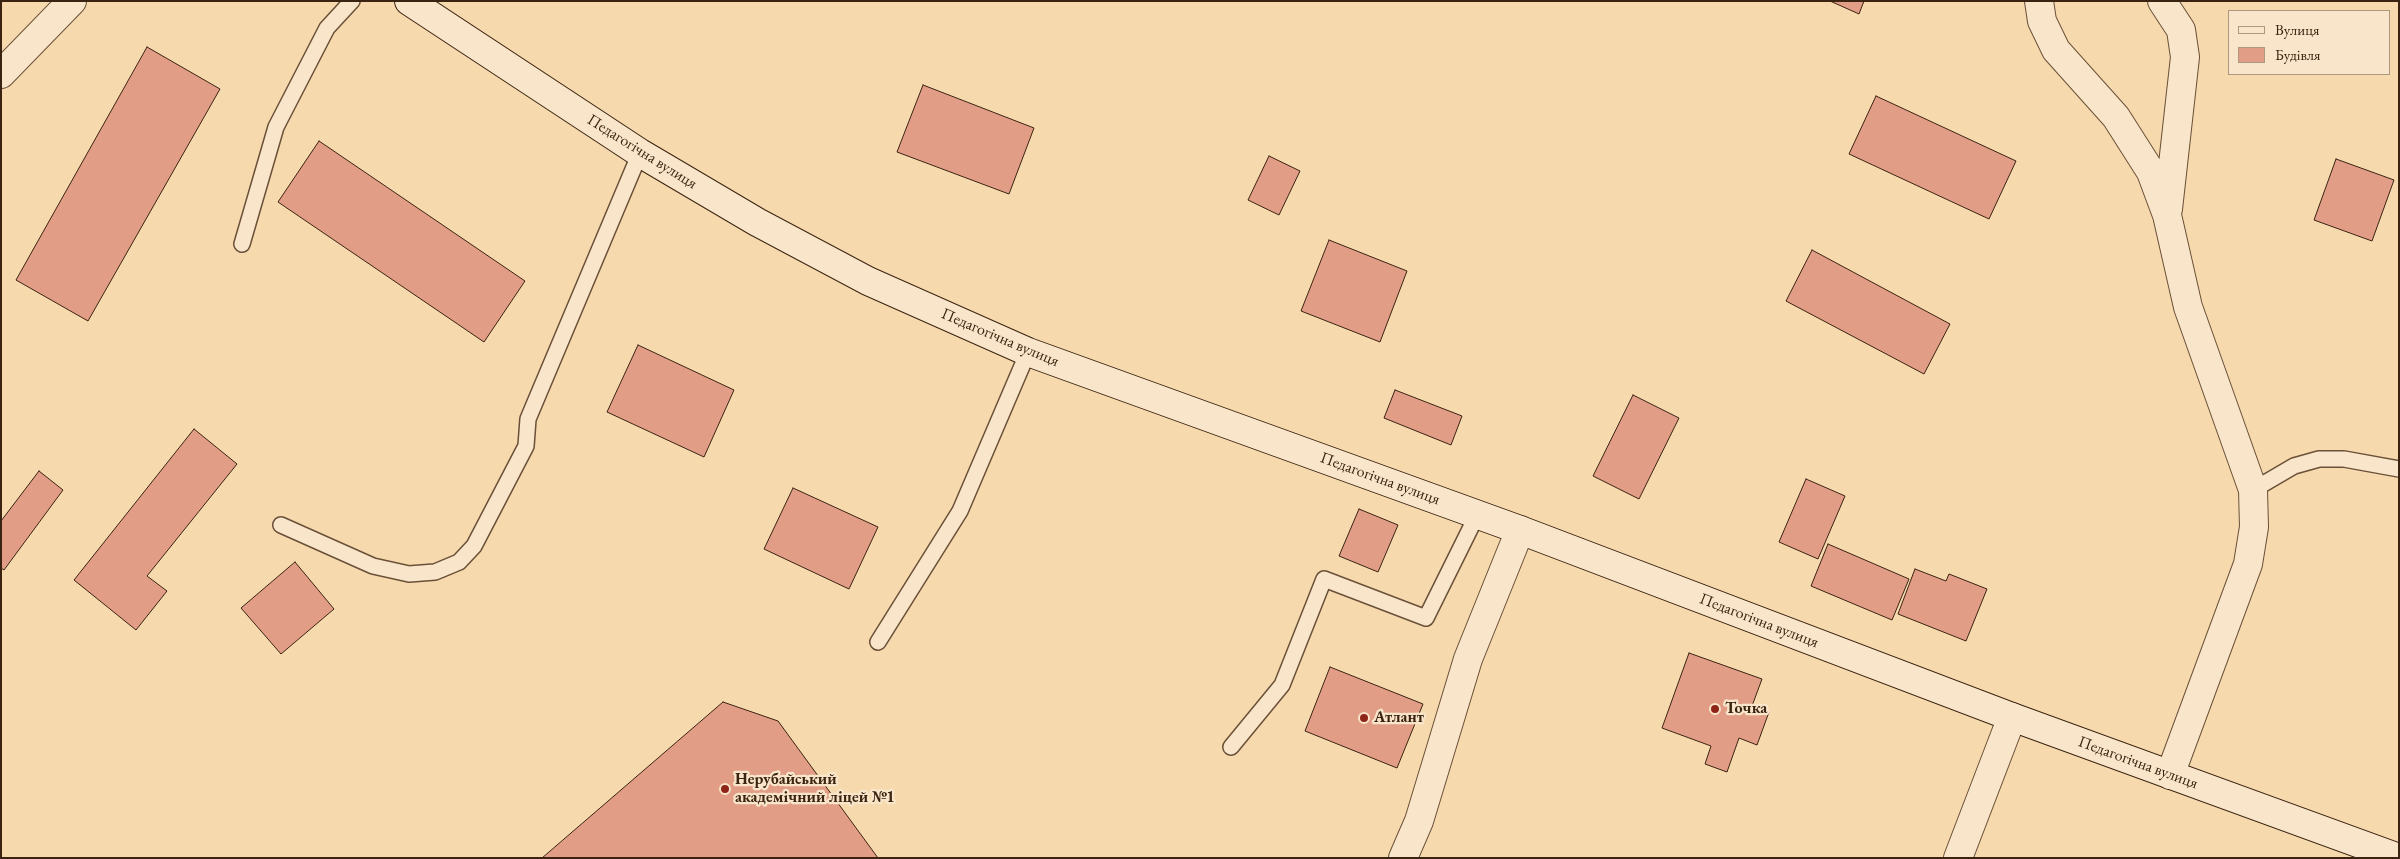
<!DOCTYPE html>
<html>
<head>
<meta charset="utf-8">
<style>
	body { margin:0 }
	#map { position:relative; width:2400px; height:859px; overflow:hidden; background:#f6d9ad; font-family:"EB Garamond",serif }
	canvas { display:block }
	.frame { position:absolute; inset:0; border:2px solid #3b2311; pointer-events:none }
	.legend { position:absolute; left:2228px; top:10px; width:162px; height:65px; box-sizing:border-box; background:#f9e6ca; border:1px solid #ad9880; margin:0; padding:6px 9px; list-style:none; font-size:15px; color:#3b2311 }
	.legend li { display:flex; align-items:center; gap:10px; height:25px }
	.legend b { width:25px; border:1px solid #ad9880 }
</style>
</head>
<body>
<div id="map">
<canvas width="2400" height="859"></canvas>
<div class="frame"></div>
<ul class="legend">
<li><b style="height:6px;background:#f9e6ca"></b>Вулиця</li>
<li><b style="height:14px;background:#e29d87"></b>Будівля</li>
</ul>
</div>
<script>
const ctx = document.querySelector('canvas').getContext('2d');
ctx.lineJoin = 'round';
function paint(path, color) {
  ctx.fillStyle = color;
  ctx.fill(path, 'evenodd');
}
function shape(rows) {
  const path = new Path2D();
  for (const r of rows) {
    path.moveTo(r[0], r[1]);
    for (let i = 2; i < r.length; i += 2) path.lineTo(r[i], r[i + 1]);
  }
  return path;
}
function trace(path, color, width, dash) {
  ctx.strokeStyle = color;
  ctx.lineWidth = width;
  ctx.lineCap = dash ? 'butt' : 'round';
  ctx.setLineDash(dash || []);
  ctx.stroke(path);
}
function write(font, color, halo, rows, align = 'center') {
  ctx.font = font + ' "EB Garamond",serif';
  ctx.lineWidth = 4.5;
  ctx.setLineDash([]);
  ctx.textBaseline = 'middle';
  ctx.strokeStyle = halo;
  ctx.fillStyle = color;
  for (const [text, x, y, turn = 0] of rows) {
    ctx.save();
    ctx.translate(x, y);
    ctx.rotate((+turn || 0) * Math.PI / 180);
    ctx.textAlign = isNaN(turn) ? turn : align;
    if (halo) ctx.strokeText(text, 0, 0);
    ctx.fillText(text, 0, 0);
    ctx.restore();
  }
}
const building = shape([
	[1830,1,1864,1,1859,14,1830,1],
	[147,47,220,89,88,321,16,280,147,47],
	[923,85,1034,128,1009,194,897,152,923,85],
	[1876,96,2016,161,1989,219,1849,154,1876,96],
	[319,141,525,281,484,342,278,202,319,141],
	[1269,156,1300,171,1279,215,1248,200,1269,156],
	[2336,159,2394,180,2372,241,2314,220,2336,159],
	[1329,240,1407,271,1380,342,1301,311,1329,240],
	[1812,250,1950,324,1924,374,1786,301,1812,250],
	[638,345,734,390,704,457,607,412,638,345],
	[1395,390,1462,416,1451,445,1384,418,1395,390],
	[1633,395,1679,418,1639,499,1593,476,1633,395],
	[194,429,237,464,147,576,167,591,136,630,74,580,194,429],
	[39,471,63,490,4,570,1,568,1,521,39,471],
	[1806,479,1845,496,1818,559,1779,542,1806,479],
	[793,488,878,527,849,589,764,549,793,488],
	[1359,509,1398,525,1378,572,1339,556,1359,509],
	[1828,544,1909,579,1892,620,1811,586,1828,544],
	[295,562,334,609,281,654,241,608,295,562],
	[1915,569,1946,581,1949,574,1987,589,1966,641,1898,614,1915,569],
	[1689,653,1762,679,1752,706,1769,712,1757,745,1739,738,1727,772,1705,764,1711,746,1662,728,1689,653],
	[1330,667,1423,704,1397,768,1305,731,1330,667],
	[723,702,778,721,878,858,542,858,723,702]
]);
paint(building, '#e29d87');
trace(building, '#3b2311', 1);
const lane = shape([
	[242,244,276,127,327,28,352,1],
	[2253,490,2294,466,2319,459,2344,459,2399,469],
	[281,525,373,566,409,574,435,572,459,562,474,546,526,446,528,419,640,153],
	[878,642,960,511,1028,352],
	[1231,747,1282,685,1324,579,1426,618,1477,515]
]);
const street = shape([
	[2039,1,2042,21,2056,50,2116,117,2151,172,2167,215,2188,307,2253,490,2254,527,2248,564,2170,775],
	[2162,1,2181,30,2185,57,2168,209],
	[1,74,72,1],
	[1403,858,1419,821,1468,659,1520,530],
	[1958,858,2012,717]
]);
const secondary = shape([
	[409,1,640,153,757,222,868,281,1028,352,1520,530,2012,717,2399,858]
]);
trace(lane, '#6a5038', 18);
trace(street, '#6a5038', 30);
trace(secondary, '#3b2311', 30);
trace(lane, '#f9e6ca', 15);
trace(street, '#f9e6ca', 28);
trace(secondary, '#f9e6ca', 28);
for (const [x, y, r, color] of [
	[1715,709,5,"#8f2418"],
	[1364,718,5,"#8f2418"],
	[725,789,5,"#8f2418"]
]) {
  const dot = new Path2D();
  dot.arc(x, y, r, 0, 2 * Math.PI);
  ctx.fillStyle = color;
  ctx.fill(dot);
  trace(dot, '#f9e6ca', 2);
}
write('16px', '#3b2311', '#f9e6ca', [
	["Педагогічна вулиця",642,152,32],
	["Педагогічна вулиця",1000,338,23],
	["Педагогічна вулиця",1380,479,20],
	["Педагогічна вулиця",1759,621,21],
	["Педагогічна вулиця",2138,763,20]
]);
write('bold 16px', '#3b2311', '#f9e6ca', [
	["Точка",1725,709],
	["Атлант",1374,718],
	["Нерубайський",735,780],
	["академічний ліцей №1",735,798]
], 'left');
</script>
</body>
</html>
